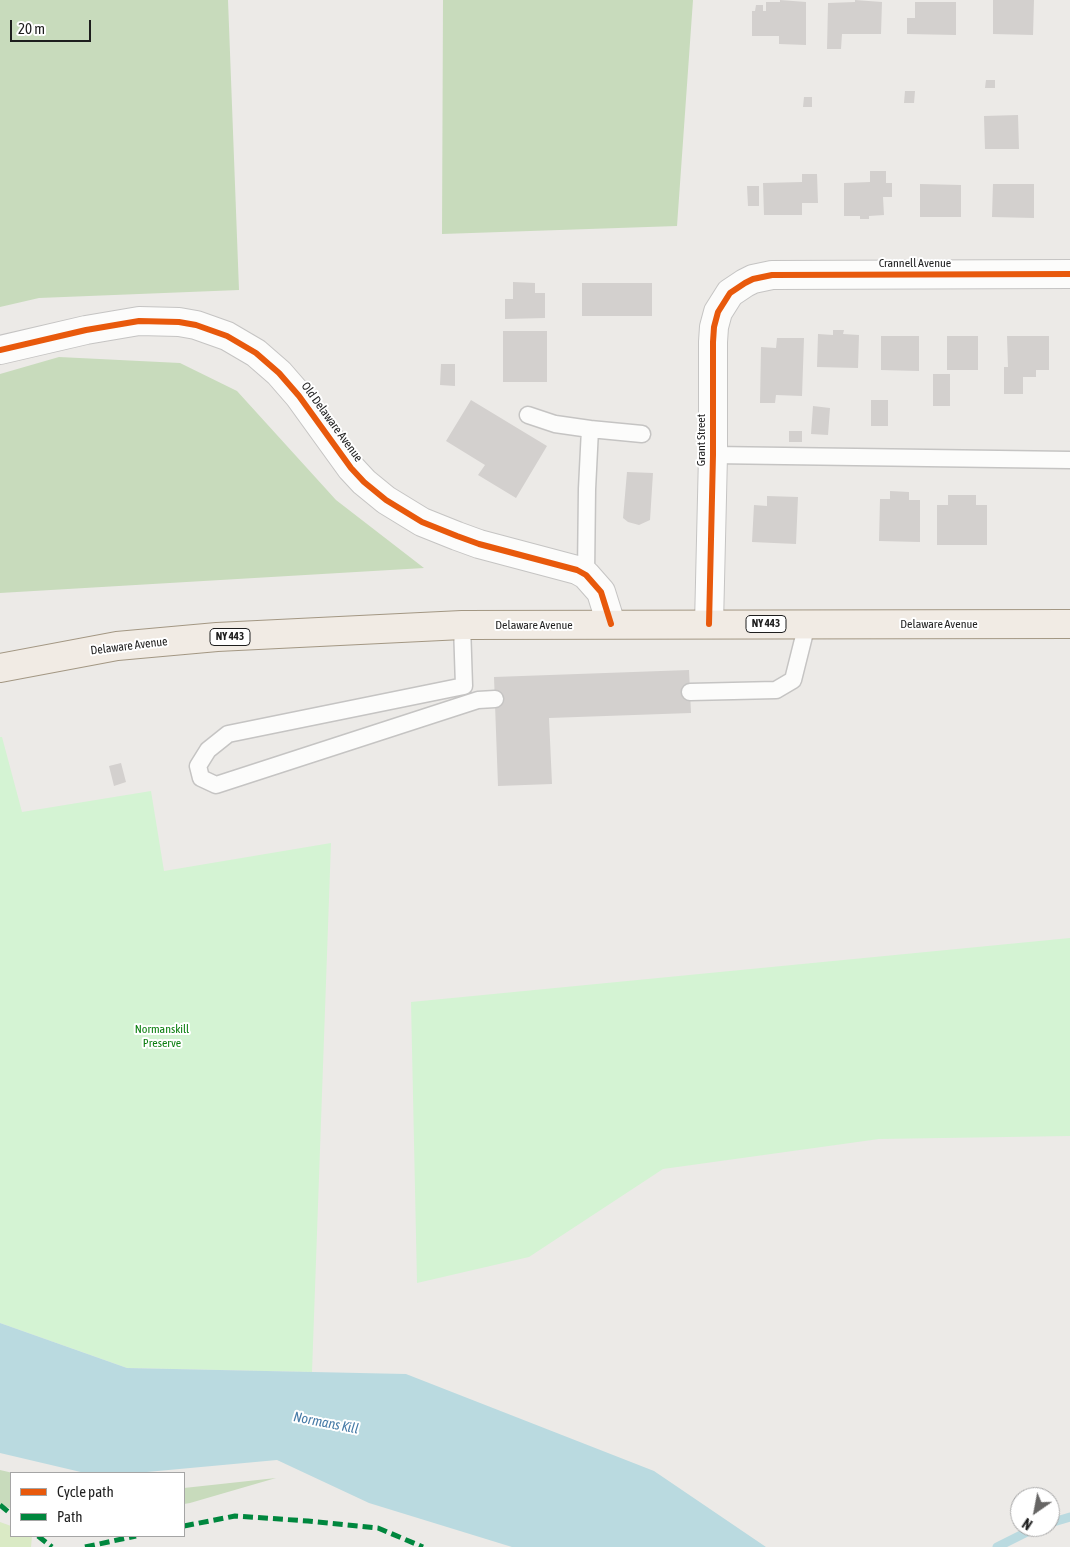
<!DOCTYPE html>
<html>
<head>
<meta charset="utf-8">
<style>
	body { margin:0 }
	#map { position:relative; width:1070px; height:1547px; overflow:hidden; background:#eceae7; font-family:"Asap Condensed",sans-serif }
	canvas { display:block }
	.legend { position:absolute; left:10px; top:1472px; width:175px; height:65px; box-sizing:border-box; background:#fff; border:1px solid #a5a5a5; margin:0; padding:6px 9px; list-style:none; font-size:15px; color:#1e1e1e }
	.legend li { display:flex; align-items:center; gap:10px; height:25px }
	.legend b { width:25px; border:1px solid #a5a5a5 }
	.north { position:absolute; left:1010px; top:1487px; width:50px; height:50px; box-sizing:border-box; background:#fff; border:1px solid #a5a5a5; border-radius:50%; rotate:213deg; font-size:14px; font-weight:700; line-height:20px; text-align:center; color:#1e1e1e }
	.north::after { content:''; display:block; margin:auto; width:18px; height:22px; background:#666564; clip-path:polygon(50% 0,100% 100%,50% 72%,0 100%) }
	.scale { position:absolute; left:10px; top:20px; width:81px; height:22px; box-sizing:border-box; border:2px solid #1e1e1e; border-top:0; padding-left:6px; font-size:15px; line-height:18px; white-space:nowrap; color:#1e1e1e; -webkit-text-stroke:4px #fff; paint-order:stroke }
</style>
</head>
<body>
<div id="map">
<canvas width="1070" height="1547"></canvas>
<ul class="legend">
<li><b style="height:6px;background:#e8590c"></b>Cycle path</li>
<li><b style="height:6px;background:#00873e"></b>Path</li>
</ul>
<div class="north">N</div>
<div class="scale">20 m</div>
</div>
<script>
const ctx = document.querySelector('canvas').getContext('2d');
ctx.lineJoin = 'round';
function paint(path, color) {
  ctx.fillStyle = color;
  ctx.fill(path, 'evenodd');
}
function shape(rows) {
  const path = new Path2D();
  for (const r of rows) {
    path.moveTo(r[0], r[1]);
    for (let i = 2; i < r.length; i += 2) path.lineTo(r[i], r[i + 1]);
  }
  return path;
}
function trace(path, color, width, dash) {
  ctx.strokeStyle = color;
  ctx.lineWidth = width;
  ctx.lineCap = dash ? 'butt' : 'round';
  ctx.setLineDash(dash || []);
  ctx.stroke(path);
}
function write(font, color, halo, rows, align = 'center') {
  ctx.font = font + ' "Asap Condensed",sans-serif';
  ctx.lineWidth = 4;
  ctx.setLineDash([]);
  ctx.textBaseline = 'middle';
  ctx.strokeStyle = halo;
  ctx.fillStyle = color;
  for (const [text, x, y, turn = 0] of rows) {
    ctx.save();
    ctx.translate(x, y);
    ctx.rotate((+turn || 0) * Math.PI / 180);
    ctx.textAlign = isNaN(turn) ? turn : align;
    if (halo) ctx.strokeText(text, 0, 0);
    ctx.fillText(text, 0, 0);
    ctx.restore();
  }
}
paint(shape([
	[0,1522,11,1526,11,1536,32,1536,31,1547,0,1547]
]), '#daeac5');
paint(shape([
	[0,0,228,0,239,290,39,298,0,307],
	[443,0,693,0,677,226,442,234],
	[59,357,180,363,237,391,336,500,424,568,0,593,0,374],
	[0,1470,13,1473,11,1473,11,1508,0,1507],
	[276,1478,190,1503,184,1504,184,1488]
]), '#c8dbbc');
paint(shape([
	[0,737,2,737,22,812,151,791,164,871,331,843,312,1372,127,1368,0,1323],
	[1070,938,1070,1136,879,1139,663,1169,529,1257,417,1283,411,1002]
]), '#d4f3d3');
paint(shape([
	[0,1323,127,1368,406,1374,654,1471,766,1547,512,1547,369,1503,277,1460,136,1473,85,1473,0,1453]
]), '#badae0');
trace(shape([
	[1050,1523,1070,1517],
	[997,1547,1037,1527]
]), '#badae0', 9);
paint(shape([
	[780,0,806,2,806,45,779,44,779,36,752,36,752,11,755,11,756,5,763,5,763,11,766,11,766,2,780,2],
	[855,0,882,2,881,34,842,34,841,49,827,49,828,3,855,2],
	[993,0,1034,0,1033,35,993,34],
	[915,2,956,2,956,35,907,34,907,18,915,18],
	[986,80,995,80,995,88,985,88],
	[905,91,915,91,914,103,904,103],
	[804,97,812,97,812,107,803,107],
	[1018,115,1019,149,985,149,984,116],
	[870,171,886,171,886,183,892,183,892,197,883,197,884,215,869,216,869,219,860,219,860,216,844,216,844,183,870,182],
	[802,174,817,174,818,203,802,203,802,215,764,215,763,183,802,182],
	[920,184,961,185,961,217,920,217],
	[993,184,1034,184,1034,218,992,217],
	[747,186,759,186,759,206,748,206],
	[513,282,535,283,535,293,545,293,545,318,505,319,505,299,513,299],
	[582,283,652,283,652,316,582,316],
	[833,330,844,330,843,334,859,335,858,368,817,367,818,334,833,335],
	[503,331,547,331,547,382,503,382],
	[881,336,919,336,919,371,881,370],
	[947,336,978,336,978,370,947,370],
	[1007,336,1049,336,1049,370,1036,370,1036,377,1023,377,1023,394,1004,394,1004,367,1008,367],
	[777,338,804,338,802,396,776,395,775,403,760,403,761,347,776,348],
	[441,364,455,364,455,386,440,385],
	[933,374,950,374,950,406,933,406],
	[471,400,547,446,516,498,478,475,485,465,446,441],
	[871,400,888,400,888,426,871,426],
	[813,406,830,408,828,435,811,434],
	[789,431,802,431,802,442,789,442],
	[627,472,653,473,650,520,639,525,628,522,623,518],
	[890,491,909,492,909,500,920,500,920,542,879,541,880,499,890,499],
	[948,495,976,495,976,505,987,505,987,545,937,545,937,505,948,505],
	[767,496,798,497,796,544,752,542,754,505,767,506],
	[689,670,691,713,549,718,552,784,498,786,494,677],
	[121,763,126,782,114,786,109,766]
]), '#d3d0ce');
const service = shape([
	[528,415,555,424,590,429,587,489,586,575],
	[590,429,642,434],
	[713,455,1070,460],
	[462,625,464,686,228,734,208,750,198,766,201,778,216,785,478,700,495,699],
	[690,692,776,690,793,680,807,624]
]);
const minor = shape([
	[0,350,86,330,139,321,179,322,196,325,227,336,256,353,279,373,299,396,351,468,364,482,386,500,422,522,457,536,479,544,577,570,586,575,601,592,611,624],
	[709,624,713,455,713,342,714,327,718,312,730,293,745,283,753,279,772,275,1070,274]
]);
const primary = shape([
	[0,668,117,646,217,637,462,625,1070,624]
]);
trace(service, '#c5c4c3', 19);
trace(minor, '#c5c4c3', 30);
trace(primary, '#a39783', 30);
trace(service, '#fcfcfb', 16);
trace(minor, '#fcfcfb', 28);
trace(primary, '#f1ebe4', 28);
trace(shape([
	[0,1505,11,1514],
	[184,1526,235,1516,308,1521,378,1528,423,1547],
	[38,1536,52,1547],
	[85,1547,136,1536]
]), '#00873e', 5, [10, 5]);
trace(shape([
	[0,350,86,330,139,321,179,322,196,325,227,336,256,353,279,373,299,396,351,468,364,482,386,500,422,522,457,536,479,544,577,570,586,575,601,592,611,624],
	[709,624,713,455,713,342,714,327,718,312,730,293,745,283,753,279,772,275,1070,274]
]), '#e8590c', 6);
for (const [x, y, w] of [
	[766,624,40],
	[230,637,40]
]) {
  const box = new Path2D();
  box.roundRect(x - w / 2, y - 8.5, w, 17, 4);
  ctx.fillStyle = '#fff';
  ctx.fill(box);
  trace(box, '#1e1e1e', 1);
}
write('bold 11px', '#1e1e1e', null, [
	["NY 443",766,624],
	["NY 443",230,637]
]);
write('12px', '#1e1e1e', '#fff', [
	["Crannell Avenue",915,263],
	["Old Delaware Avenue",332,422,54],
	["Grant Street",701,440,-90],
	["Delaware Avenue",939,624],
	["Delaware Avenue",534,625],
	["Delaware Avenue",129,646,-7]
]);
write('12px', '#0b7e0f', '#fff', [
	["Normanskill",162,1029],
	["Preserve",162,1043]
]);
write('italic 14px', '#477ba7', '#fff', [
	["Normans Kill",326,1423,11]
]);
</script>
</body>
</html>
